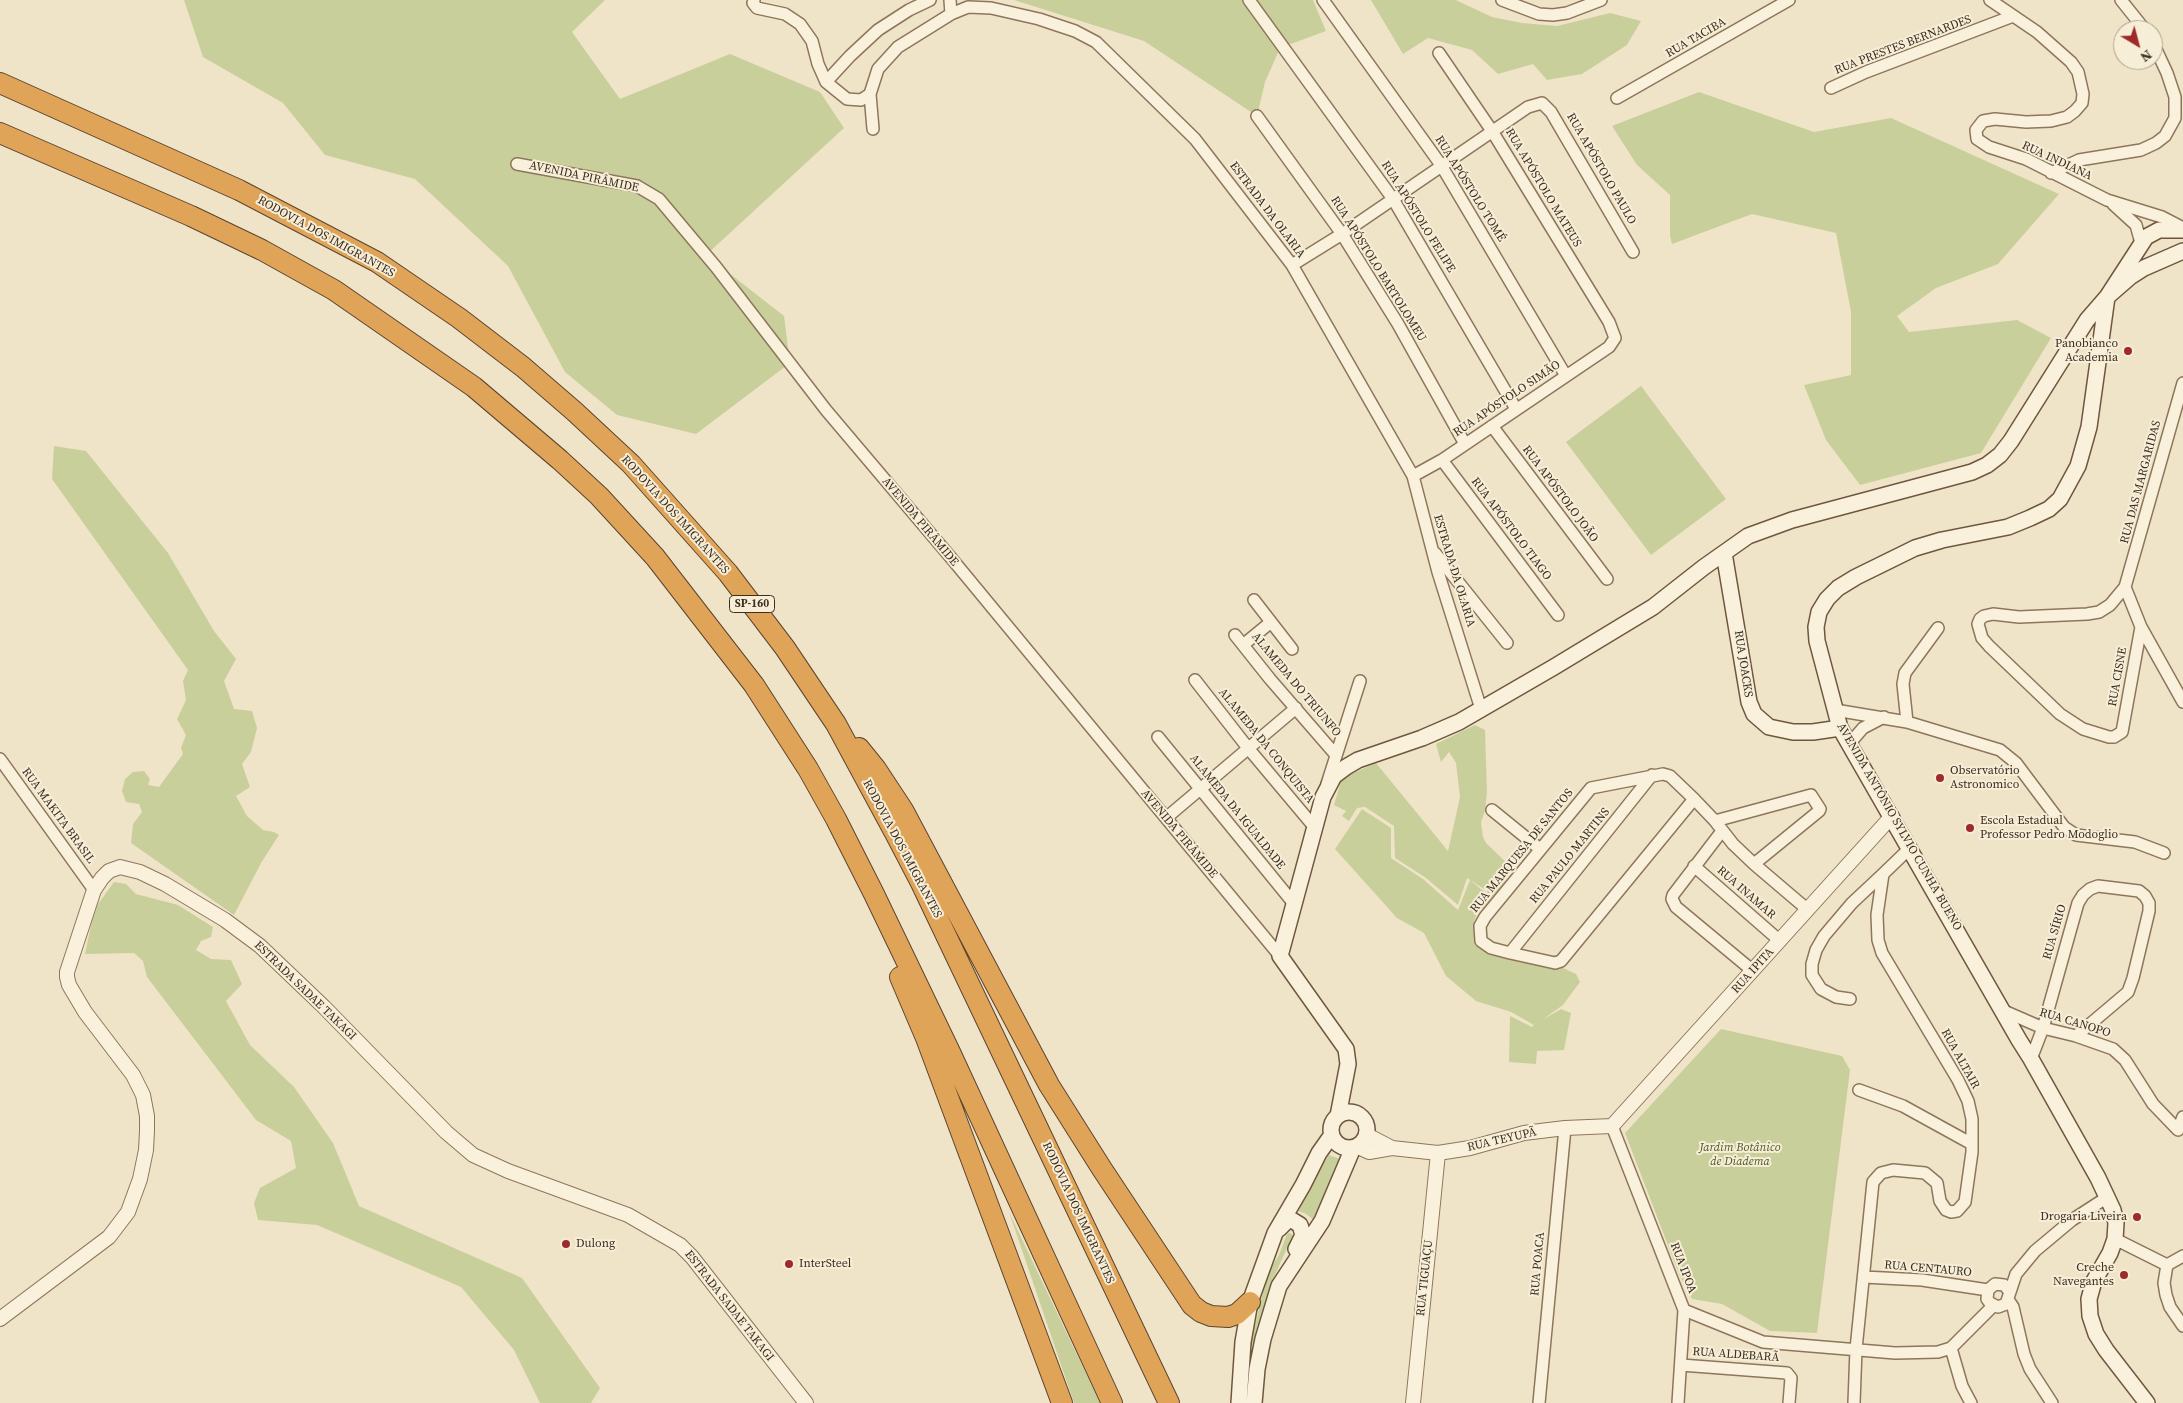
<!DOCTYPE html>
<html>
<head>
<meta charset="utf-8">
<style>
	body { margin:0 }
	#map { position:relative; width:2183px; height:1403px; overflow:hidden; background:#f0e4c8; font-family:"Source Serif 4",serif }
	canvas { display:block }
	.north { position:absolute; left:2113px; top:20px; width:50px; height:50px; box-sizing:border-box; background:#f7eed8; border:1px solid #ada18e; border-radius:50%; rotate:143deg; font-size:14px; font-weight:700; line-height:20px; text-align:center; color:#3d2e20 }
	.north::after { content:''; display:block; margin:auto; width:18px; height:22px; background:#9e2a2b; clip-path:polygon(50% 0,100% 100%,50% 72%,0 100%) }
</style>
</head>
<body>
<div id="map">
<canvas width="2183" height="1403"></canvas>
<div class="north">N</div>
</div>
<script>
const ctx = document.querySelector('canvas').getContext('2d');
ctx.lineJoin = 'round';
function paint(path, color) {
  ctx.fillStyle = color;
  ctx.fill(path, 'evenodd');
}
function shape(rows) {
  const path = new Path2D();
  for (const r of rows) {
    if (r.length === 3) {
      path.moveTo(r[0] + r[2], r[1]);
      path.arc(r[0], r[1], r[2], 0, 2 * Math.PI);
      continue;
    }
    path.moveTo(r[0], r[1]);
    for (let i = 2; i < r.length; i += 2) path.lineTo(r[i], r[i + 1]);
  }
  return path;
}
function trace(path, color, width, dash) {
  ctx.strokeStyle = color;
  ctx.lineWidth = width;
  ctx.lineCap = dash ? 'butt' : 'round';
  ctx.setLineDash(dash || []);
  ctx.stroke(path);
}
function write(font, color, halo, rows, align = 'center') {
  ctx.font = font + ' "Source Serif 4",serif';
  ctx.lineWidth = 4;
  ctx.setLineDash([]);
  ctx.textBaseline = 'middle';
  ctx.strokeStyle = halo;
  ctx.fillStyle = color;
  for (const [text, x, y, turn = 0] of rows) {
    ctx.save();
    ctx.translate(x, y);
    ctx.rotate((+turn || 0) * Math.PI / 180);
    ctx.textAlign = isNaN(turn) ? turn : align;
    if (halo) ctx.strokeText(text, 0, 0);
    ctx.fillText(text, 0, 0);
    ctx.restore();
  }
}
paint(shape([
	[184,0,605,0,572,32,620,99,730,54,820,92,844,128,706,255,784,316,790,363,696,434,617,415,565,372,508,266,415,179,325,155,283,103,203,57],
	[1014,0,1313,0,1326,31,1280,48,1265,82,1257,116,1144,41],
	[1371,0,1456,0,1492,17,1522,23,1557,26,1610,13,1641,21,1627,45,1582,74,1547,80,1533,64,1498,74,1472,50,1428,38,1403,54],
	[1699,92,1814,132,1891,118,2059,194,1998,264,1936,288,1897,316,1909,332,2017,320,2051,338,1981,453,1860,485,1826,440,1804,385,1851,375,1851,312,1836,233,1752,214,1672,244,1670,236,1670,195,1637,165,1612,126],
	[1641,386,1726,499,1651,555,1566,442],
	[54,446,86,451,168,553,214,631,236,659,224,681,234,709,252,711,257,728,251,752,242,764,250,787,236,796,247,816,263,830,274,832,279,835,261,863,234,915,131,843,133,824,142,812,139,804,126,802,122,791,125,779,133,772,144,771,150,779,148,785,159,787,183,754,181,748,186,735,177,719,186,700,183,681,188,670,52,479],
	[1475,725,1485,730,1487,792,1485,811,1481,822,1483,837,1486,843,1511,867,1503,886,1482,910,1485,896,1474,921,1474,937,1479,947,1490,954,1511,957,1552,968,1561,967,1576,974,1580,982,1563,1005,1542,1020,1561,1009,1571,1013,1564,1050,1537,1051,1536,1064,1509,1062,1510,1016,1532,1027,1534,1025,1511,1012,1476,1001,1446,976,1424,933,1397,918,1335,849,1362,809,1391,828,1391,858,1423,879,1458,910,1470,880,1487,894,1488,888,1484,889,1467,878,1458,905,1426,878,1395,858,1394,826,1365,807,1357,808,1349,821,1342,816,1346,811,1334,805,1342,778,1376,763,1448,851,1460,797,1456,763,1449,752,1441,762,1436,744],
	[114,882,126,884,136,894,178,905,213,927,211,937,201,941,196,950,211,959,231,960,242,984,226,1001,250,1045,294,1087,333,1143,359,1206,522,1278,600,1388,591,1403,540,1403,514,1350,461,1287,317,1225,258,1220,254,1203,260,1188,296,1168,291,1141,256,1120,147,977,143,961,134,953,85,954,92,921,98,904],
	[1721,1029,1842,1056,1850,1070,1817,1333,1770,1331,1722,1304,1692,1299,1679,1274,1625,1133],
	[1329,1155,1340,1159,1315,1221,1306,1214,1293,1209],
	[1009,1212,1100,1403,1074,1403],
	[1290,1233,1295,1237,1287,1248,1274,1277,1252,1347,1250,1345,1268,1272,1279,1255,1287,1234]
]), '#c9cf9b');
const minor = shape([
	[754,0,753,3,757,8,785,14,800,24,812,41,818,64,826,82,847,99,861,100,870,94],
	[950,0,951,14],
	[1249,0,1393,199,1516,409],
	[1323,0,1441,165,1566,376],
	[1502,0,1539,14,1553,15,1567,13,1601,0],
	[1990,0,2037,32,2071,62,2078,72,2083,94,2082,103,2075,111,2067,117,2051,121,2026,122,1995,119,1983,121,1976,130,1977,139,1989,147,2026,159,2107,200,2162,217,2183,228],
	[2121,0,2145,30],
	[826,82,850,56,878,30,909,10,930,0],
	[1831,88,1866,72,2013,16],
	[1617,98,1789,0],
	[1257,116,1342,234,1398,324,1465,444],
	[873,129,870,94,878,69,898,47,951,14,968,7,991,8,1039,19,1075,31,1096,42,1195,139,1292,265,1413,476,1438,572,1481,709],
	[517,164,637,186,659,199,716,267,826,410,952,559,1280,956],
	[2051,173,2079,160,2141,150,2156,143,2165,136,2175,118,2175,97,2167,73,2153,43],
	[2113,204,2136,225,2141,243],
	[1292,265,1342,234,1528,107,1542,103,1551,112,1633,252],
	[1492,426,1607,579],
	[1442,460,1558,615],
	[1413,476,1442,460,1609,347,1615,338,1609,322,1492,131,1439,53],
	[1435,553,1507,643],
	[2125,587,2141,627,2183,702],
	[1254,600,1292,649],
	[2141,627,2122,732,2114,737,2109,737,2083,729,2060,714,1989,646,1982,638,1978,624,1980,619,1984,616,1993,614,2019,617,2087,614,2099,612,2110,605,2125,587,2183,383],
	[1235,635,1270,679,1335,754],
	[1243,645,1271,622],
	[1195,680,1248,748,1316,829],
	[1835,710,1907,722,2000,750,2016,763,2064,827,2076,835,2135,842,2164,853],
	[1907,722,1903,684,1905,673,1938,628],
	[1158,737,1295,905],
	[1850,743,1863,728,1884,717],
	[0,759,94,890],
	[1327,784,1360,681],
	[1694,799,1561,961,1555,963,1510,953,1491,948,1481,941,1480,926,1485,917,1591,788,1663,774,1670,776,1694,799,1715,821,1733,844,1754,864,1808,910],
	[1492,810,1540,849],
	[1166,818,1296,708],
	[1715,821,1811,795,1820,809,1819,811,1754,864],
	[1722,831,1673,895,1672,899,1676,907,1753,971],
	[1694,866,1780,941],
	[1510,953,1652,775],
	[1850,999,1836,997,1821,989,1812,975,1812,964,1816,950,1824,936,1852,903,1883,874],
	[2004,1011,2043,1028,2076,1036,2113,1049,2125,1060,2153,1104,2178,1130,2183,1117],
	[2031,1059,2043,1028,2078,903,2083,895,2090,889,2098,886,2139,891,2145,896,2149,903,2149,911,2133,978,2128,992,2076,1036],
	[1859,1090,1903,1106,1972,1144],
	[1612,1126,1684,1310,1763,1342,1895,1353,1938,1352,1951,1348,1993,1306],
	[2115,1239,2167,1265,2164,1283,2166,1295,2170,1307,2183,1326],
	[2167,1265,2183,1256],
	[1864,1277,1922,1280,1988,1290],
	[2010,1292,2004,1285,1995,1284,1988,1290,1987,1299,1990,1303,1998,1307,2006,1304,2016,1274,2035,1251,2072,1220,2106,1198],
	[2009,1301,2013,1307,2024,1354,2030,1369,2052,1403],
	[1951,1348,1962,1386,1971,1403],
	[1681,1365,1787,1373,1791,1378,1789,1403],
	[1539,1403,1565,1128],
	[1678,1403,1684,1310],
	[1854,1403,1856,1349,1873,1182,1881,1173,1893,1170,1925,1173,1937,1183,1940,1201,1946,1210,1951,1212,1957,1211,1965,1202,1972,1152,1972,1119,1968,1101,1958,1080,1882,953,1878,940,1877,915,1883,874,1910,848]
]);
const tertiary = shape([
	[1367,1135,1392,1148],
	[1358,1147,1369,1152,1392,1148,1438,1153,1470,1148,1524,1133,1565,1128,1612,1126,1892,816],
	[0,1319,109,1237,128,1212,140,1179,146,1150,147,1131,147,1116,143,1095,133,1075,85,1012,69,985,67,977,67,972,94,890,102,878,109,871,120,867,140,872,165,884,225,920,260,946,324,1007,446,1132,473,1155,508,1171,628,1215,680,1245,692,1257,806,1403],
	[1413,1403,1438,1153]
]);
const secondary = shape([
	[1724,553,1749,702,1754,714,1769,727,1793,732,1813,732,1840,728],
	[1349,1130,18],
	[1338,1116,1348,1064,1346,1049,1280,956,1323,797,1334,776,1346,767,1358,760,1422,738,1459,722,1554,667,1653,607,1704,567,1748,536,1792,520,1972,472,1987,465,2000,455,2011,441,2087,320,2107,297,2130,277,2144,268,2183,251],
	[1279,1229,1287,1221,1292,1220,1300,1225,1303,1235,1296,1249],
	[1239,1403,1243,1342,1250,1302,1275,1233,1303,1185,1319,1153,1331,1136],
	[1254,1403,1257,1369,1263,1339,1279,1286,1322,1221,1353,1148],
	[2147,1403,2106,1350,2096,1334,2090,1316,2089,1299,2094,1281,2110,1253,2115,1239,2116,1223,2113,1210,2098,1178,2031,1059,2019,1040,1840,728,1817,641,1816,627,1819,612,1827,599,1838,588,1856,577,1915,548,1942,540,2008,527,2030,518,2049,509,2060,499,2078,466,2089,427,2107,297,2146,237,2159,230,2183,230]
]);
const motorway = shape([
	[0,83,239,190,377,262,459,318,523,367,574,411,631,464,728,573,785,648,836,724,896,835,921,883,1169,1403],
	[0,133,191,216,262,250,334,290,474,387,560,460,599,496,655,557,754,685,808,769,836,819,874,894,950,1052,1112,1403],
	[859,748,876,769,903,810,1049,1085,1102,1169,1192,1305,1201,1312,1211,1316,1228,1317,1237,1314,1250,1302],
	[900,977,926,1038,1062,1403]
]);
trace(minor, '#8d765c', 14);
trace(tertiary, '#8d765c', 16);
trace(secondary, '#6f573f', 18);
trace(motorway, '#5b4430', 22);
trace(minor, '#faf1dc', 11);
trace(tertiary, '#faf1dc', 14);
trace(secondary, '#faf1dc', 15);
trace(motorway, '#e0a458', 20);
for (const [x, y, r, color] of [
	[2128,351,5,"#9e2a2b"],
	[1940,778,5,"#9e2a2b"],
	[1970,828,5,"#9e2a2b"],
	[2137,1217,5,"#9e2a2b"],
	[566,1244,5,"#9e2a2b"],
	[789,1264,5,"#9e2a2b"],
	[2124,1275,5,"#9e2a2b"]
]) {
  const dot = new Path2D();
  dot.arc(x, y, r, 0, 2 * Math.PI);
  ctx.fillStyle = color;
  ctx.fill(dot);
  trace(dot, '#f7eed8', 2);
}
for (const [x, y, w] of [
	[752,604,45]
]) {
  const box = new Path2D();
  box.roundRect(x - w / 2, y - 8.5, w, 17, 4);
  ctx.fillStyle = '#f7eed8';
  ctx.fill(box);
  trace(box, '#3d2e20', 1);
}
write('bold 11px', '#3d2e20', null, [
	["SP-160",752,604]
]);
write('12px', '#3d2e20', '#f7eed8', [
	["RUA TACIBA",1696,38,-30],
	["RUA PRESTES BERNARDES",1903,45,-21],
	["RUA INDIANA",2057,161,25],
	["RUA APÓSTOLO PAULO",1601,169,60],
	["AVENIDA PIRÂMIDE",584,177,12],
	["RUA APÓSTOLO MATEUS",1543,188,59],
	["RUA APÓSTOLO TOMÉ",1470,189,58],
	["ESTRADA DA OLARIA",1267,210,53],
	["RUA APÓSTOLO FELIPE",1418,217,58],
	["RODOVIA DOS IMIGRANTES",326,237,29],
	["RUA APÓSTOLO BARTOLOMEU",1378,269,58],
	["RUA APÓSTOLO SIMÃO",1507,399,-34],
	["RUA DAS MARGARIDAS",2141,482,-75],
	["RUA APÓSTOLO JOÃO",1560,494,53],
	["RODOVIA DOS IMIGRANTES",675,515,48],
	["AVENIDA PIRÂMIDE",920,522,50],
	["RUA APÓSTOLO TIAGO",1511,529,53],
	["ESTRADA DA OLARIA",1454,571,73],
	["RUA JOACKS",1743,664,81],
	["RUA CISNE",2118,677,-80],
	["ALAMEDA DO TRIUNFO",1296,685,50],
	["ALAMEDA DA CONQUISTA",1266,746,51],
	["ALAMEDA DA IGUALDADE",1237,812,51],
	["RUA MAKITA BRASIL",58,816,54],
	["AVENIDA ANTÔNIO SYLVIO CUNHA BUENO",1899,827,60],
	["AVENIDA PIRÂMIDE",1179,834,50],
	["RODOVIA DOS IMIGRANTES",902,849,62],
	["RUA MARQUESA DE SANTOS",1522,851,-51],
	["RUA PAULO MARTINS",1570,856,-51],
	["RUA INAMAR",1746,893,41],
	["RUA SÍRIO",2055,932,-74],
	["RUA IPITA",1753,971,-48],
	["ESTRADA SADAE TAKAGI",305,991,44],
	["RUA CANOPO",2075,1023,17],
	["RUA ALTAIR",1960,1059,61],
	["RUA TEYUPÃ",1502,1140,-13],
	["RODOVIA DOS IMIGRANTES",1078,1213,65],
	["RUA POACA",1538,1264,-85],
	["RUA IPOA",1683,1268,69],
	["RUA CENTAURO",1928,1269,5],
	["RUA TIGUAÇU",1425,1278,-84],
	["ESTRADA SADAE TAKAGI",729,1306,52],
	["RUA ALDEBARÃ",1736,1355,4]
]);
write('12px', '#3d2e20', '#f7eed8', [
	["Panobianco",2118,344,"right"],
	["Academia",2118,358,"right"],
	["Observatório",1950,771],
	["Astronomico",1950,785],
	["Escola Estadual",1980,821],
	["Professor Pedro Modoglio",1980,835],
	["Drogaria Liveira",2127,1217,"right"],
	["Dulong",576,1244],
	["InterSteel",799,1264],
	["Creche",2114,1268,"right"],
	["Navegantes",2114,1282,"right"]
], 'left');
write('italic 12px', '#4d5a26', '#f7eed8', [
	["Jardim Botânico",1740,1148],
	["de Diadema",1740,1162]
]);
</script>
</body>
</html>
